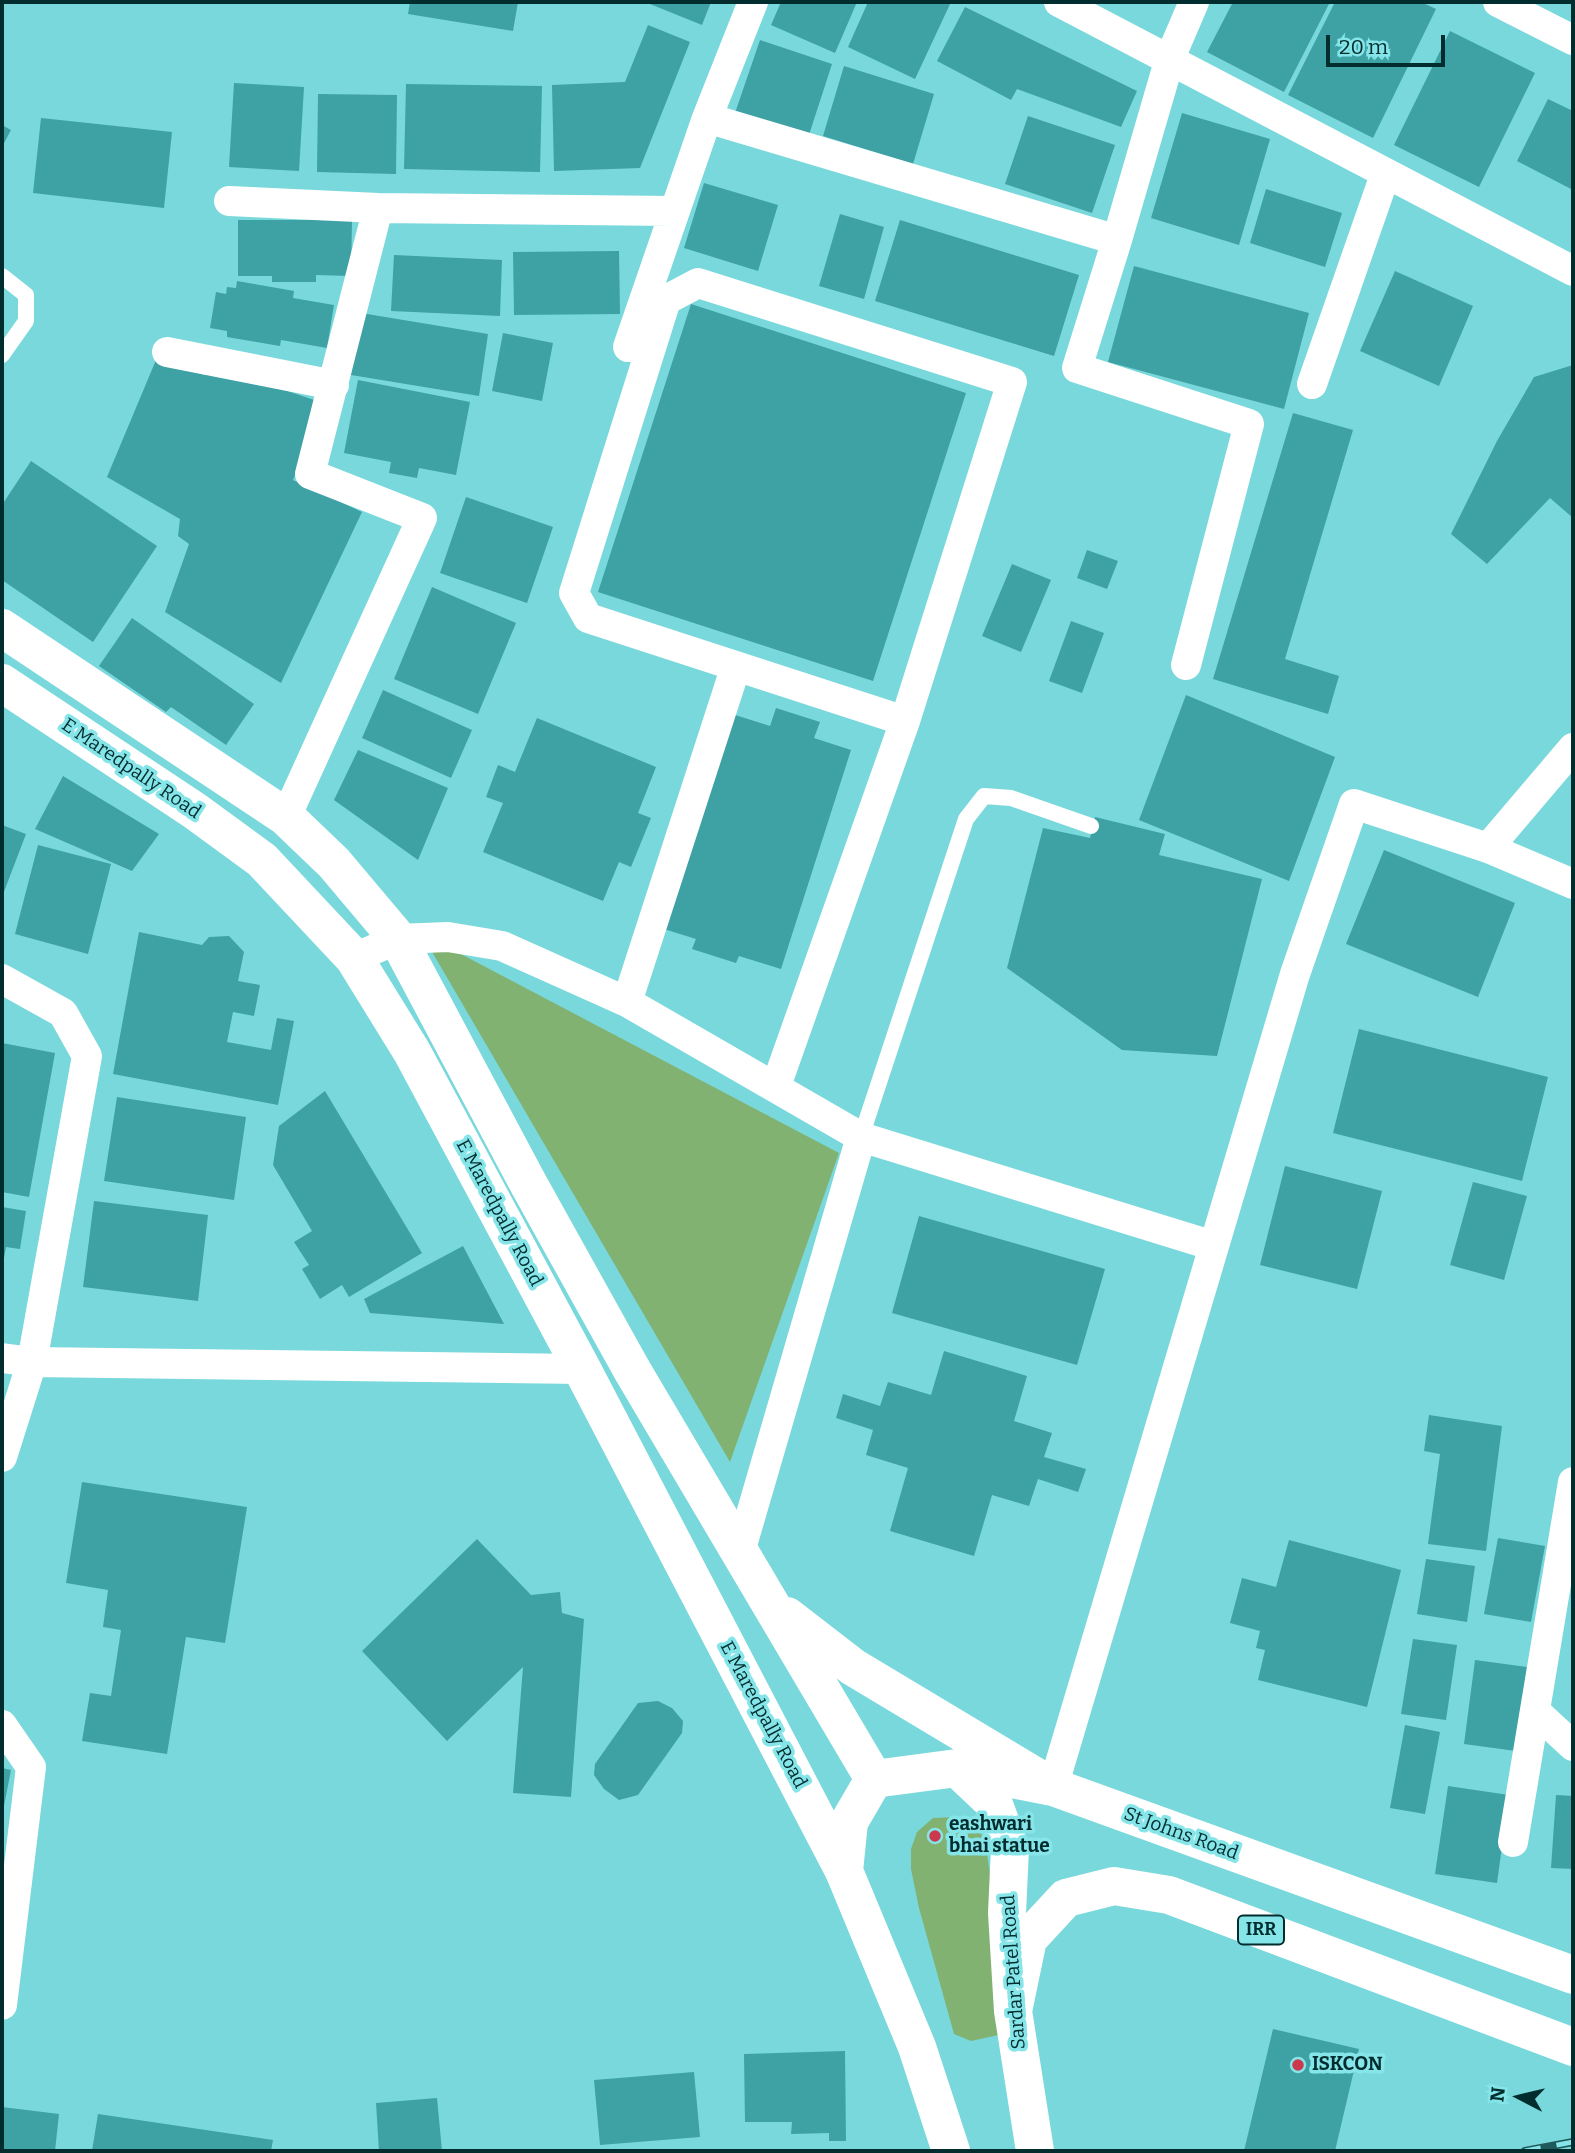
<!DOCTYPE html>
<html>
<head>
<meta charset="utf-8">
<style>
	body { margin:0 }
	#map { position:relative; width:1575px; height:2153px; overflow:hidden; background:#79d8db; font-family:Bitter,serif }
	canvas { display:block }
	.frame { position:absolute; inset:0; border:4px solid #012d2f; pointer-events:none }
	.north { position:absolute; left:1484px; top:2062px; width:70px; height:70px; -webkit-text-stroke:5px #86e5e8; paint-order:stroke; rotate:277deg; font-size:19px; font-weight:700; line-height:28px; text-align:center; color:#012d2f }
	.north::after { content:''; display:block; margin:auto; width:24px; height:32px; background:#012d2f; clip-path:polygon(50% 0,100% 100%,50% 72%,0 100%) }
	.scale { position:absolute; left:1326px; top:35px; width:119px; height:32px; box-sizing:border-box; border:4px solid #012d2f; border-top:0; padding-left:9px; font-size:21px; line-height:24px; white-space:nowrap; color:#012d2f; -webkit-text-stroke:5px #86e5e8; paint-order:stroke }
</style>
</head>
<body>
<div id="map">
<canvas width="1575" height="2153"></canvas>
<div class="frame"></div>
<div class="north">N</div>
<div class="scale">20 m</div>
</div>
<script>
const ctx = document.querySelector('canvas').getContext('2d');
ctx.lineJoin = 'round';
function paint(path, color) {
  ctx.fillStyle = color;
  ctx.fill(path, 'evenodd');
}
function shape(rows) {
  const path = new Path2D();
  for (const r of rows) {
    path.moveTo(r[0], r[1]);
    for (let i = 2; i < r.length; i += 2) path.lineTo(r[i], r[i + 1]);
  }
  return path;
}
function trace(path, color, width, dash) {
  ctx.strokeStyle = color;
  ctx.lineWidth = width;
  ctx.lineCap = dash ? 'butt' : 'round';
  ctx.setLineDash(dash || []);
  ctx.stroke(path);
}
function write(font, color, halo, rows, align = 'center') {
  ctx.font = font + ' Bitter,serif';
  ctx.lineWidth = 7;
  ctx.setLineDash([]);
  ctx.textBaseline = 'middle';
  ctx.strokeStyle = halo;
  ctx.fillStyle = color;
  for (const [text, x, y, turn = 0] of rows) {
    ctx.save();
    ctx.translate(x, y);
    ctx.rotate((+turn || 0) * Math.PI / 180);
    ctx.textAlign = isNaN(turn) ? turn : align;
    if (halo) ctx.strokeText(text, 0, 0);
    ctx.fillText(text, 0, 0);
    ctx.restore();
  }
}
paint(shape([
	[421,933,839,1153,730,1462],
	[956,1817,976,1827,985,1839,996,1917,1003,2034,971,2041,954,2034,919,1908,911,1869,911,1849,917,1832,933,1818]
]), '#81b271');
paint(shape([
	[410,2,518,2,513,31,408,14],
	[645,2,711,2,702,25],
	[781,2,857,2,835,53,771,25],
	[868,2,951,2,915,79,848,47],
	[1233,2,1330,2,1284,92,1207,52],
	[1335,2,1421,2,1436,9,1373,138,1288,95],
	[965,7,1137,91,1121,127,1017,89,1011,100,937,61],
	[648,25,690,42,640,168,554,171,552,85,625,82],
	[1450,31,1535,73,1479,187,1394,145],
	[760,40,832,64,807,141,734,116],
	[844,66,934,94,913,164,823,136],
	[234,83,304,87,299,171,229,167],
	[406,84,542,86,540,172,404,169],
	[318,94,397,95,396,174,317,172],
	[1548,99,1573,111,1573,190,1517,161],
	[1182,113,1270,139,1239,245,1151,218],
	[1028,116,1115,145,1092,213,1005,184],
	[41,118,172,132,164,208,33,193],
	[2,125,11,130,2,147],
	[704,183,778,205,758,271,684,248],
	[1266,189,1342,213,1325,267,1250,243],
	[840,214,884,227,864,299,819,286],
	[238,220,352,220,351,276,316,275,316,282,272,282,272,276,238,276],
	[900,220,1079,275,1054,356,875,301],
	[619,251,620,314,514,315,513,252],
	[394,255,502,260,500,316,391,311],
	[1134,266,1309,313,1284,409,1108,362],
	[1395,271,1473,306,1439,386,1360,351],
	[237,281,294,291,293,298,334,305,327,348,281,340,280,346,227,337,227,331,210,328,216,292,226,294,227,287,236,288],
	[691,304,966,393,873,681,598,592],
	[361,313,488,334,479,396,351,375],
	[503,333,553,343,542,401,492,391],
	[156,360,205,375,240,375,326,404,293,480,362,512,281,683,165,612,189,544,178,536,180,519,107,477],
	[1573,365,1573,518,1550,498,1487,564,1451,534,1497,441,1534,377],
	[358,380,470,402,456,475,419,468,417,478,389,473,391,462,344,453],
	[1293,413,1353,430,1285,659,1339,676,1328,714,1213,679],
	[31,461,157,546,93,642,2,580,2,505],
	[466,497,553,527,527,603,440,573],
	[1087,550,1118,561,1107,589,1077,578],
	[1012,564,1051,580,1021,652,982,636],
	[432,587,516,623,478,714,394,679],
	[132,618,254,704,226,745,171,707,166,712,99,666],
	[1071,621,1104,633,1082,693,1049,681],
	[383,690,472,730,451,778,362,738],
	[1186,695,1335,757,1289,881,1139,820],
	[776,708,820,722,814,738,851,750,781,969,739,956,736,963,692,949,696,939,664,929,732,714,770,726],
	[537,718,656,767,638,813,651,818,631,867,619,862,603,901,483,852,503,803,486,797,498,765,515,772],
	[358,750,448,788,418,860,334,800],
	[63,776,159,834,132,871,35,829],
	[1095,817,1165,834,1159,855,1262,879,1217,1056,1122,1050,1007,968,1043,828,1090,838],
	[2,825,26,834,2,897],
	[38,845,111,864,88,954,15,934],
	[1384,850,1515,903,1478,997,1346,944],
	[139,932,202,945,209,937,229,936,244,952,238,981,260,985,254,1016,233,1012,227,1042,271,1050,277,1018,294,1021,278,1105,113,1074],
	[1359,1029,1548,1077,1522,1181,1333,1133],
	[2,1043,55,1053,29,1197,2,1192],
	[325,1091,422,1253,349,1297,342,1285,320,1299,302,1269,309,1265,294,1242,312,1231,273,1165,279,1126],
	[117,1097,246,1117,234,1200,104,1181],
	[1285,1166,1382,1191,1357,1289,1260,1265],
	[1473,1182,1527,1196,1504,1280,1450,1265],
	[94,1201,208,1215,198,1301,83,1287],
	[2,1207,26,1211,20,1249,6,1247,3,1264],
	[919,1216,1105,1269,1077,1365,892,1313],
	[463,1246,504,1324,370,1313,364,1299],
	[944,1351,1027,1376,1014,1421,1052,1433,1044,1457,1086,1469,1078,1492,1038,1479,1029,1506,992,1495,974,1556,890,1531,908,1468,866,1455,873,1430,836,1418,843,1394,880,1406,888,1382,931,1395],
	[1429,1415,1502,1426,1486,1551,1428,1544,1440,1454,1424,1451],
	[82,1482,247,1507,225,1643,186,1637,167,1754,82,1741,90,1693,111,1696,121,1630,103,1627,108,1590,66,1583],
	[1498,1538,1545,1546,1531,1622,1484,1614],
	[477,1539,531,1595,560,1592,562,1613,584,1619,571,1797,513,1793,523,1667,447,1741,362,1651],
	[1289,1540,1401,1570,1367,1707,1258,1680,1265,1650,1256,1648,1260,1631,1230,1623,1242,1578,1276,1587],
	[1426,1559,1475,1566,1467,1622,1417,1614],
	[1413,1639,1457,1645,1446,1720,1401,1714],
	[1475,1660,1527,1667,1516,1751,1464,1744],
	[658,1701,672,1708,683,1721,682,1733,638,1795,619,1800,604,1789,594,1775,595,1764,638,1703],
	[1405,1725,1440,1732,1425,1814,1390,1808],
	[2,1768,11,1770,3,1811,2,1811],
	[1448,1786,1509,1795,1497,1883,1435,1874],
	[1556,1795,1573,1796,1573,1869,1551,1868],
	[1273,2029,1359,2049,1335,2151,1244,2151],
	[845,2051,846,2141,829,2141,829,2133,791,2134,792,2122,745,2122,744,2054],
	[694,2072,700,2137,600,2145,594,2080],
	[437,2098,442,2151,379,2151,376,2103],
	[2,2107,59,2114,55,2151,2,2151],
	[98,2114,273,2140,271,2151,92,2151]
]), '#3ea1a4');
trace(shape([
	[2,276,26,295,26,321,2,355],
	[861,1137,966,819,984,796,1011,798,1091,826]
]), '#fff', 16);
trace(shape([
	[1059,2,1573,271],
	[1498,2,1573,40],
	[707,118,1117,240],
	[229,201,378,208,674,211],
	[628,347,707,118,753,2],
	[167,352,334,385],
	[1312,384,1385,175],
	[1186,665,1249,424,1077,368,1117,240,1170,58,1194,2],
	[286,817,422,518,310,474,378,208],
	[1488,848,1573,748],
	[354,958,398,939,448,937,502,946,627,1002,861,1137,1214,1246],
	[2,979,63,1013,87,1056,32,1362,2,1457],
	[627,1002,736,666],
	[776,1086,905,721,1012,382,698,283,666,300,574,593,588,618,905,721],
	[2,1358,32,1362,582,1369],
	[740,1552,861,1137],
	[1535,1711,1573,1746],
	[2,1725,31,1767,2,2005],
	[1053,1787,1295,974,1354,804,1488,848,1573,884],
	[1513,1842,1573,1482]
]), '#fff', 30);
trace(shape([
	[2,628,286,817,334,863,398,939,528,1183,632,1370,874,1779],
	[2,683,195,811,262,860,354,958,412,1052,582,1369,844,1871],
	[787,1616,853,1667,1048,1784]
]), '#fff', 38);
trace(shape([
	[957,1768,993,1802,1010,1848,1007,1913,1013,2011,1035,2151],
	[1013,2011,1028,1939,1066,1898,1114,1886,1169,1895,1573,2047],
	[951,2151,917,2047,844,1871,849,1822,874,1779,957,1768,1053,1787,1573,1975]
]), '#fff', 38);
const rail = shape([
	[1525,2151,1573,2142]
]);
trace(rail, '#20595b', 8);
trace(rail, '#86e5e8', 5, [16]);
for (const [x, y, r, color] of [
	[935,1836,7,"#ca394c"],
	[1298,2065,7,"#ca394c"]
]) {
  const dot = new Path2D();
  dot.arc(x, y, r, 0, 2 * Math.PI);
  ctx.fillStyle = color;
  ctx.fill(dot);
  trace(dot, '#86e5e8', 2.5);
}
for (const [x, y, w] of [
	[1261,1930,46]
]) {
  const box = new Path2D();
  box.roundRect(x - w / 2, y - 14.5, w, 29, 5);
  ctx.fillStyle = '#86e5e8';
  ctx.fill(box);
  trace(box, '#012d2f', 2);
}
write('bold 18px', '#012d2f', null, [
	["IRR",1261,1930]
]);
write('19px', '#012d2f', '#86e5e8', [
	["E Maredpally Road",131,769,34],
	["E Maredpally Road",499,1213,62],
	["E Maredpally Road",763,1715,62],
	["St Johns Road",1181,1834,20],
	["Sardar Patel Road",1014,1972,-94]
]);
write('bold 19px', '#012d2f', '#86e5e8', [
	["eashwari",949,1825],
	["bhai statue",949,1847],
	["ISKCON",1312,2065]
], 'left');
</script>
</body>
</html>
